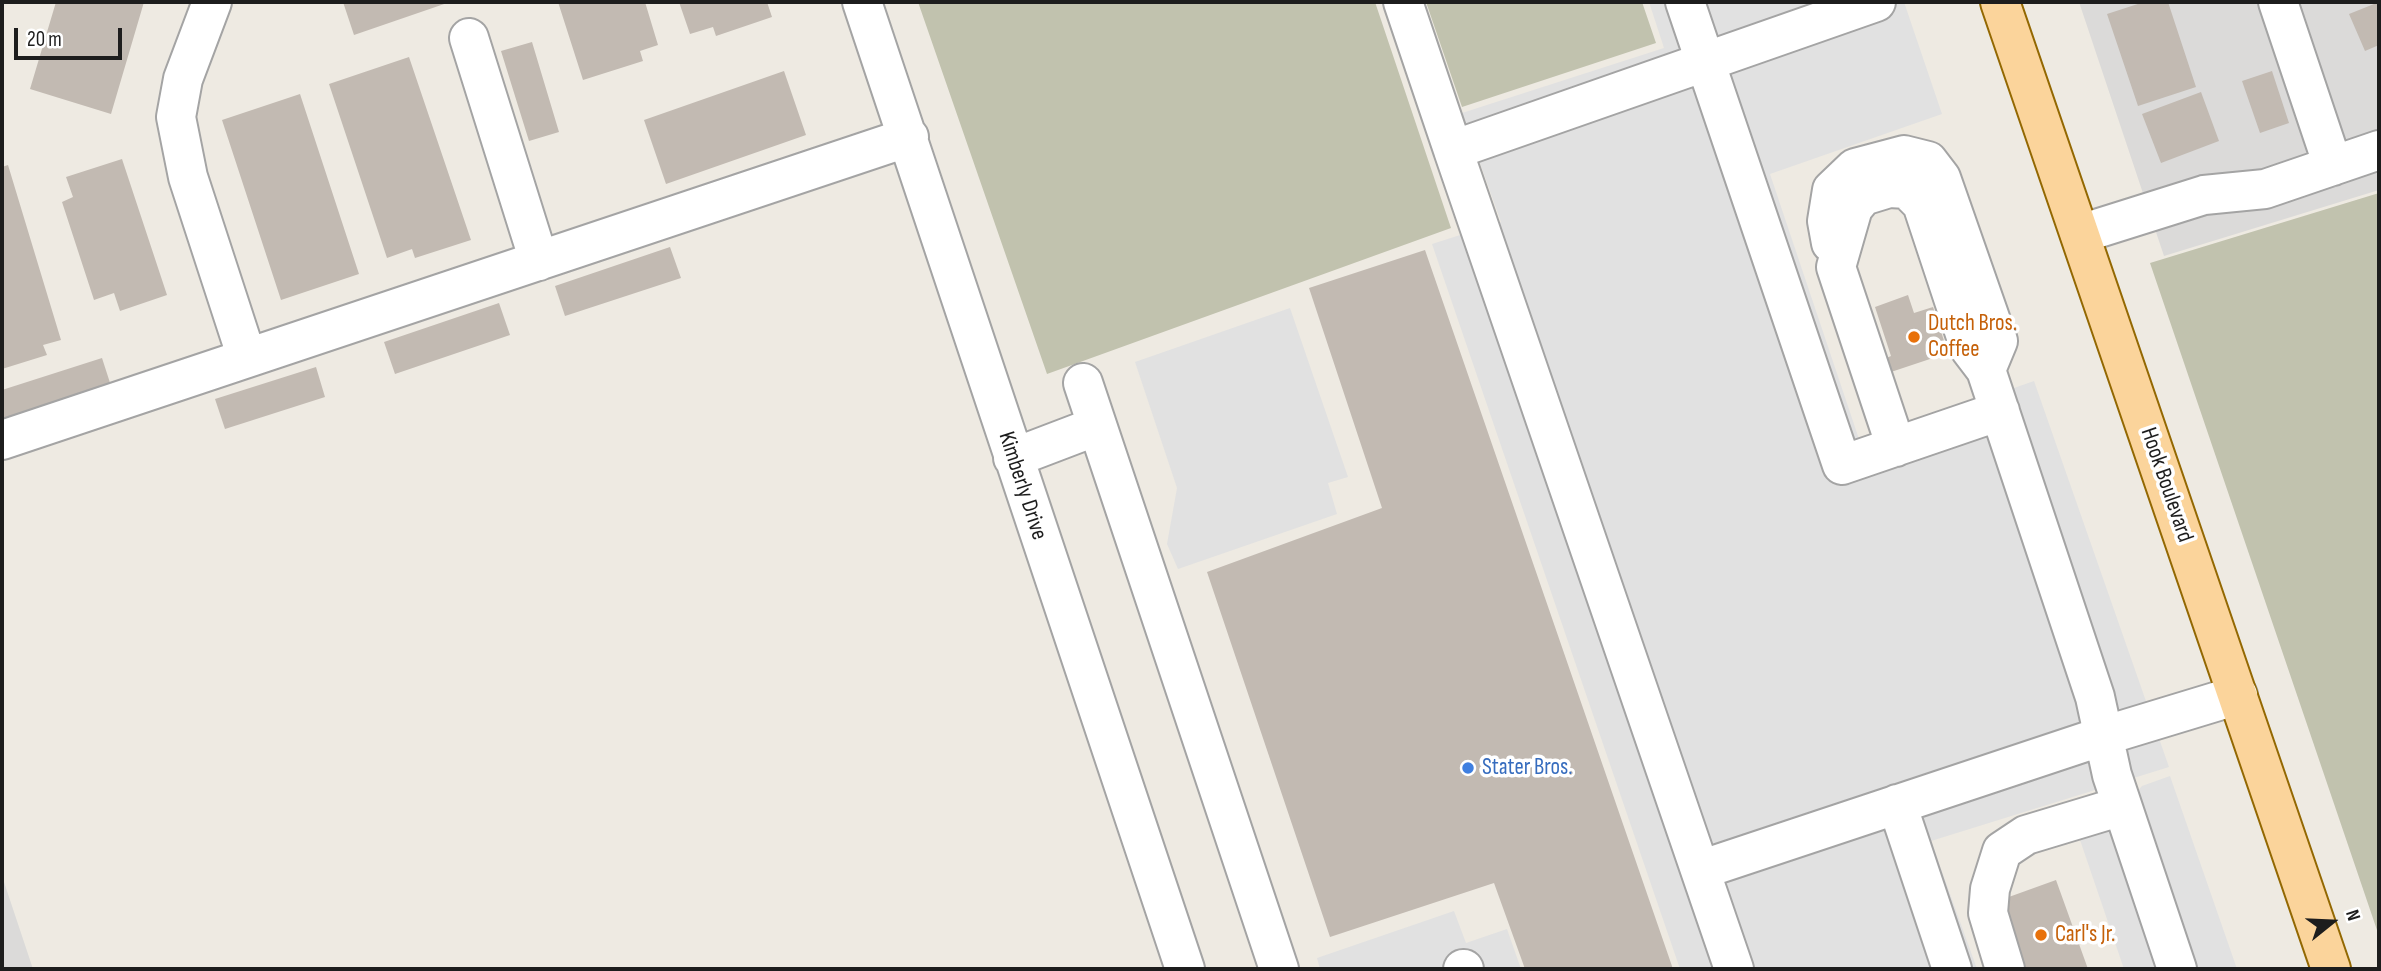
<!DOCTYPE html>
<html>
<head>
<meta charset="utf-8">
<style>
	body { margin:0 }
	#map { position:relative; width:2381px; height:971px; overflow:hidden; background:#eeeae2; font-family:"Sofia Sans Condensed",sans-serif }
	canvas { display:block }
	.frame { position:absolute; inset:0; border:4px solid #1d1d1d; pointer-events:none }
	.north { position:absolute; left:2297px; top:887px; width:70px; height:70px; -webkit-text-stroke:5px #fff; paint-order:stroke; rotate:72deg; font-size:19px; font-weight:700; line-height:28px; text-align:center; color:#1d1d1d }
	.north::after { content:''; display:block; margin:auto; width:24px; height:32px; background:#1d1d1d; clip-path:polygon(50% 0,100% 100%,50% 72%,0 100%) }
	.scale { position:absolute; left:14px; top:28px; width:108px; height:32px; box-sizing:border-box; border:4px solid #1d1d1d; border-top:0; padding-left:9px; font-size:21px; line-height:24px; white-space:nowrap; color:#1d1d1d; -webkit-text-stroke:5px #fff; paint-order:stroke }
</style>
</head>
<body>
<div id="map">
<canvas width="2381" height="971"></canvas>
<div class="frame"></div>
<div class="north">N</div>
<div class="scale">20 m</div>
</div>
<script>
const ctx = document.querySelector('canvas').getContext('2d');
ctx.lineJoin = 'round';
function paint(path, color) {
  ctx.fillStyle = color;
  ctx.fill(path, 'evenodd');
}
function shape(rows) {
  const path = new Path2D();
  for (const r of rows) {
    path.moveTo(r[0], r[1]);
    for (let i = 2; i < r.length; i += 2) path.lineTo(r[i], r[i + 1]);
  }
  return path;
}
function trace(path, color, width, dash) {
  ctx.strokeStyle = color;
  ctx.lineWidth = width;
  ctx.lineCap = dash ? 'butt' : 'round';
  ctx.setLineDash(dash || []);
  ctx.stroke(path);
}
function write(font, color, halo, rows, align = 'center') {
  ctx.font = font + ' "Sofia Sans Condensed",sans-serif';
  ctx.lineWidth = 7;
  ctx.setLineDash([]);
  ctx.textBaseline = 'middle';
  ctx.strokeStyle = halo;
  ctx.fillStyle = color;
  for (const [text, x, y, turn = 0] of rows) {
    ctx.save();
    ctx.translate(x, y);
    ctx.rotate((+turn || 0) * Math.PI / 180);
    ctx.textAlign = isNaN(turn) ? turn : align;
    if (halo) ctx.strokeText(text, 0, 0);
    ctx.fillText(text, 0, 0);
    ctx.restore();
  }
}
paint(shape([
	[2079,2,2379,2,2379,190,2164,256],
	[2,876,33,969,2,969]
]), '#dbdad9');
paint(shape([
	[918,2,1375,2,1451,228,1047,374],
	[1426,2,1642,2,1656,43,1462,107],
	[2379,193,2379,936,2150,263]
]), '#c1c2ae');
paint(shape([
	[1649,2,1904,2,1942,114,1770,174,1860,442,2034,381,2169,767,1931,841,1977,969,1680,969,1432,244,1501,222,1462,113,1664,48],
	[1290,308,1348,477,1328,483,1337,514,1178,569,1167,544,1177,488,1135,362],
	[2170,776,2237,969,2124,969,2079,837,2105,827,2142,786],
	[1454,911,1466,943,1507,929,1521,969,1320,969,1317,958]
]), '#e1e1e1');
paint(shape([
	[56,2,144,2,111,114,30,89],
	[343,2,450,2,354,35],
	[558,2,645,2,658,45,640,51,643,61,583,80],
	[679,2,767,2,772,17,716,36,713,27,690,34],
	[2144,2,2168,2,2196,87,2138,106,2107,14],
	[2379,2,2379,45,2365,51,2349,14],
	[532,42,559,132,529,141,501,51],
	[409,57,471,240,415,258,412,249,387,258,329,84],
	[784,71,806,135,666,184,644,120],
	[2272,71,2289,123,2260,133,2242,81],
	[2201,92,2219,141,2161,163,2142,114],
	[300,94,359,274,281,300,222,120],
	[122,159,167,295,120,311,114,293,94,300,62,202,73,197,66,177],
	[8,165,61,340,43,345,47,355,2,369,2,167],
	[670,247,681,278,565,316,555,286],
	[1425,250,1673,969,1525,969,1494,883,1330,937,1207,572,1382,508,1309,288],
	[1908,295,1914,313,1933,307,1948,353,1888,373,1884,359,1891,356,1875,307],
	[499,303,510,335,395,374,384,342],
	[102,358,112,389,2,424,2,390],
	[316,367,325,397,225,429,215,399],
	[2056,880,2088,969,2019,969,1995,902]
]), '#c2bab2');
const minor = shape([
	[212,2,183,79,176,117,188,177,247,358],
	[862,2,1185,969],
	[1403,2,1453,150],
	[1685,2,1842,465,2000,411],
	[2278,2,2333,166],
	[469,38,539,261],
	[2080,234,2204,195,2265,189,2379,150],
	[1831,243,1827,221,1832,190,1855,168,1904,155,1928,161,1941,178,1998,341,1986,370],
	[1083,383,1279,969],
	[2,440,909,137],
	[1896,447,1836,267,1853,208,1863,196,1889,188,1907,189,1922,204,1970,349,1986,370,2095,697,2112,775,2177,969],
	[1013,458,1097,426],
	[1897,804,1952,969],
	[1700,870,2103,736,2238,695],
	[1463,969,1464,969],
	[1734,969,1453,150,1876,2],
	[2005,969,1988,913,1990,889,2002,851,2026,835,2122,806]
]);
const major = shape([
	[2000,2,2331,969]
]);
trace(minor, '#a4a4a4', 42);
trace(major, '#936802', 42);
trace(minor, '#fff', 38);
trace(major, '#fbd49b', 38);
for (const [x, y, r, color] of [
	[1914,337,7,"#e8710a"],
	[1468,768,7,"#3f7fe0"],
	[2041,935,7,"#e8710a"]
]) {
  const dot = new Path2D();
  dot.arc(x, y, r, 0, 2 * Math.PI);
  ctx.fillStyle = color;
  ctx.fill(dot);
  trace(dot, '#fff', 2.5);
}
write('23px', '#c56008', '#fff', [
	["Dutch Bros.",1928,324],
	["Coffee",1928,350],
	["Carl's Jr.",2055,935]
], 'left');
write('23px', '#1d1d1d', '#fff', [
	["Hook Boulevard",2166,485,71],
	["Kimberly Drive",1022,486,72]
]);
write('23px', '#366cbe', '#fff', [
	["Stater Bros.",1482,768]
], 'left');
</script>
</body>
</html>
